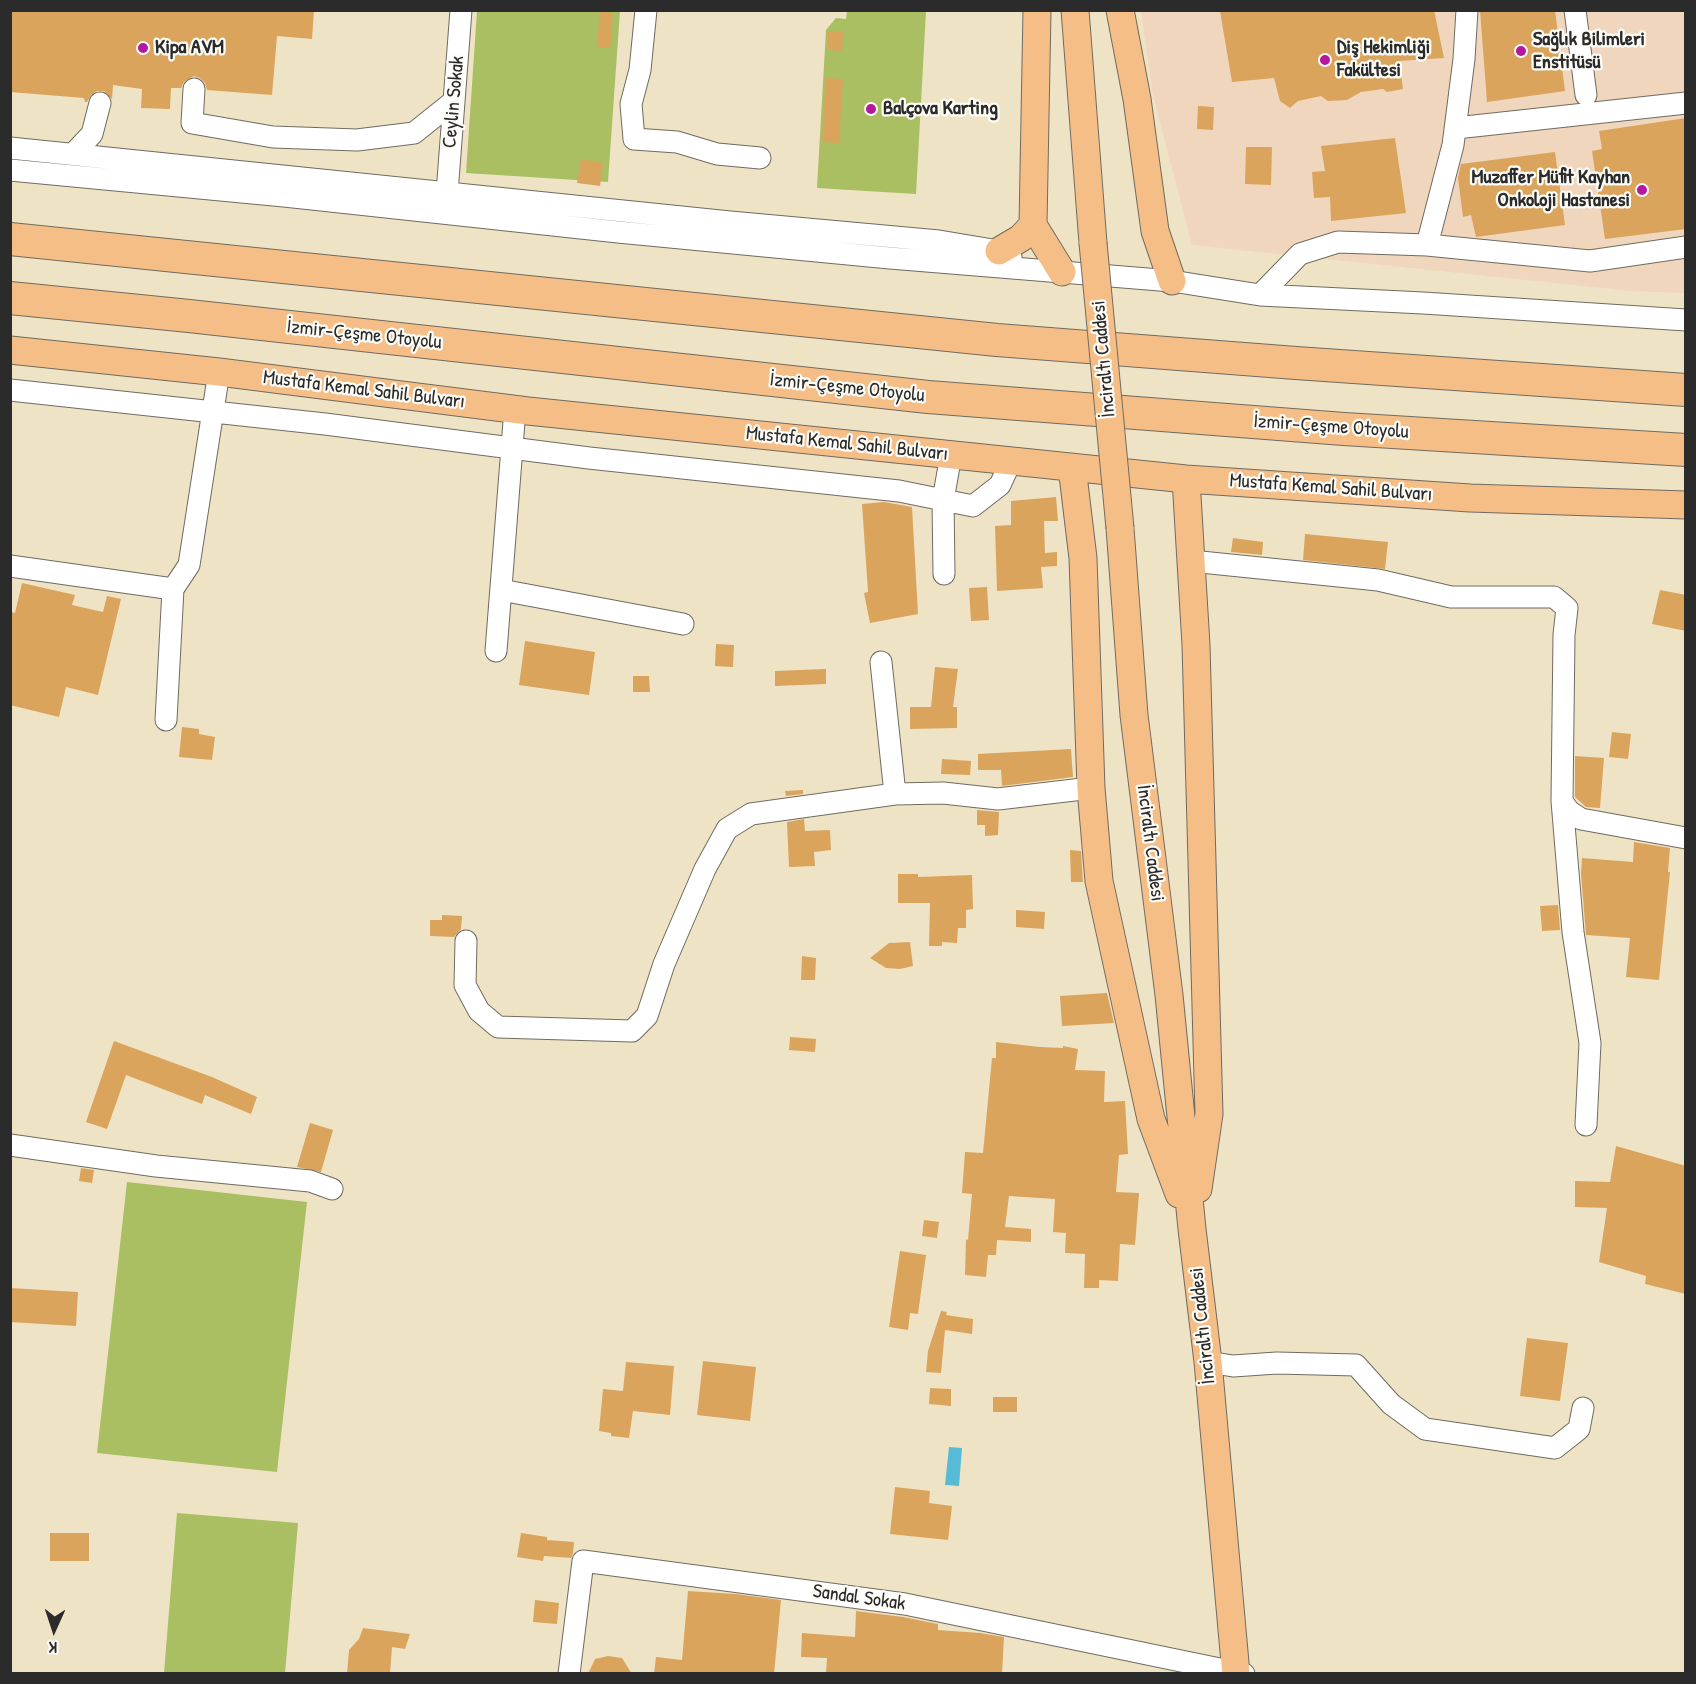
<!DOCTYPE html>
<html>
<head>
<meta charset="utf-8">
<style>
	body { margin:0 }
	#map { position:relative; width:1696px; height:1684px; overflow:hidden; background:#efe3c5; font-family:"Patrick Hand",sans-serif }
	canvas { display:block }
	.frame { position:absolute; inset:0; border:12px solid #2b2b2b; pointer-events:none }
	.north { position:absolute; left:24px; top:1600px; width:60px; height:60px; -webkit-text-stroke:4px #fdfcf7; paint-order:stroke; rotate:183deg; font-size:16px; font-weight:700; line-height:24px; text-align:center; color:#2b2b2b }
	.north::after { content:''; display:block; margin:auto; width:21px; height:27px; background:#2b2b2b; clip-path:polygon(50% 0,100% 100%,50% 72%,0 100%) }
</style>
</head>
<body>
<div id="map">
<canvas width="1696" height="1684"></canvas>
<div class="frame"></div>
<div class="north">K</div>
</div>
<script>
const ctx = document.querySelector('canvas').getContext('2d');
ctx.lineJoin = 'round';
function paint(path, color) {
  ctx.fillStyle = color;
  ctx.fill(path, 'evenodd');
}
function shape(rows) {
  const path = new Path2D();
  for (const r of rows) {
    path.moveTo(r[0], r[1]);
    for (let i = 2; i < r.length; i += 2) path.lineTo(r[i], r[i + 1]);
  }
  return path;
}
function trace(path, color, width, dash) {
  ctx.strokeStyle = color;
  ctx.lineWidth = width;
  ctx.lineCap = dash ? 'butt' : 'round';
  ctx.setLineDash(dash || []);
  ctx.stroke(path);
}
function write(font, color, halo, rows, align = 'center') {
  ctx.font = font + ' "Patrick Hand",sans-serif';
  ctx.lineWidth = 4.5;
  ctx.setLineDash([]);
  ctx.textBaseline = 'middle';
  ctx.strokeStyle = halo;
  ctx.fillStyle = color;
  for (const [text, x, y, turn = 0] of rows) {
    ctx.save();
    ctx.translate(x, y);
    ctx.rotate((+turn || 0) * Math.PI / 180);
    ctx.textAlign = isNaN(turn) ? turn : align;
    if (halo) ctx.strokeText(text, 0, 0);
    ctx.fillText(text, 0, 0);
    ctx.restore();
  }
}
paint(shape([
	[1141,11,1685,11,1685,293,1631,291,1192,245,1153,95]
]), '#f0d6bc');
paint(shape([
	[477,11,620,11,608,182,466,173],
	[847,11,926,11,916,194,817,188,826,30,836,18,846,19],
	[127,1182,307,1202,277,1472,97,1453],
	[177,1513,298,1523,285,1673,164,1673]
]), '#aabe62');
paint(shape([
	[949,1447,962,1448,959,1486,945,1485]
]), '#57bbd6');
paint(shape([
	[10,10,314,10,312,39,277,36,272,95,207,90,205,83,200,78,194,76,184,82,181,88,171,88,170,109,141,108,142,89,113,85,112,99,104,91,97,91,91,95,87,102,85,102,84,98,10,92],
	[1434,10,1444,58,1399,61,1403,89,1387,92,1383,89,1361,92,1347,100,1328,101,1321,96,1298,101,1290,108,1280,101,1274,78,1232,82,1220,11],
	[1480,10,1555,10,1565,91,1487,102],
	[600,12,613,13,610,48,597,47],
	[828,31,843,31,842,51,828,50],
	[826,78,843,79,839,143,822,142],
	[1198,106,1214,107,1213,130,1197,129],
	[1686,118,1686,229,1605,239,1592,151,1602,149,1599,131],
	[1395,138,1406,213,1331,221,1330,197,1314,198,1312,172,1325,171,1321,146],
	[1246,147,1272,147,1271,185,1245,184],
	[1555,152,1565,225,1476,237,1471,215,1463,217,1458,178,1461,164],
	[581,159,603,163,600,186,577,183],
	[1056,497,1058,521,1044,521,1045,553,1057,552,1057,566,1041,567,1043,588,997,591,995,526,1011,525,1011,501],
	[884,502,912,507,918,614,870,623,864,593,868,592,862,504],
	[1305,534,1388,542,1385,569,1303,560],
	[1233,538,1263,542,1262,555,1231,552],
	[22,583,75,595,72,605,103,612,107,596,121,599,98,695,66,687,59,717,10,705,10,612,15,613],
	[987,587,989,620,971,621,969,588],
	[1660,590,1686,595,1686,631,1652,624],
	[525,641,595,652,589,695,519,685],
	[716,644,734,645,733,667,715,666],
	[935,667,958,669,953,707,957,707,957,728,910,729,910,707,931,707],
	[826,669,826,684,775,686,775,671],
	[633,676,649,676,650,692,633,692],
	[182,727,199,729,199,734,215,737,212,760,179,757],
	[1612,732,1631,734,1628,759,1609,757],
	[1071,749,1073,777,1002,786,1001,770,978,770,978,754],
	[1575,756,1604,758,1600,808,1586,807,1575,797],
	[942,759,971,761,970,775,941,774],
	[803,790,803,794,786,796,785,791],
	[977,810,999,812,998,835,985,836,985,825,977,825],
	[804,819,805,831,830,830,831,850,814,852,815,866,789,867,787,822],
	[1634,842,1670,848,1668,872,1670,872,1659,980,1626,977,1630,938,1586,935,1581,874,1582,858,1633,862],
	[1070,850,1081,851,1083,882,1071,882],
	[898,874,918,874,918,877,972,875,973,909,966,910,966,928,958,928,957,943,942,942,942,946,929,946,930,903,898,903],
	[1558,905,1560,930,1542,931,1540,906],
	[1016,910,1045,912,1044,929,1016,927],
	[442,915,462,916,461,929,454,937,430,936,430,920,442,920],
	[910,942,913,966,900,969,886,968,870,958,889,943],
	[802,956,816,958,815,980,801,980],
	[1107,993,1114,1023,1062,1026,1060,996],
	[790,1037,816,1039,815,1052,789,1050],
	[114,1041,212,1077,257,1097,251,1114,205,1095,202,1104,126,1075,107,1129,86,1122],
	[996,1042,1040,1047,1063,1048,1063,1046,1078,1049,1075,1070,1105,1071,1104,1102,1125,1101,1128,1154,1119,1155,1116,1192,1139,1193,1135,1245,1120,1244,1118,1281,1099,1280,1099,1288,1084,1288,1085,1254,1065,1253,1066,1233,1053,1232,1055,1199,1009,1196,1005,1227,1031,1229,1031,1242,997,1240,996,1255,988,1255,986,1277,965,1275,966,1239,968,1240,972,1194,962,1193,965,1152,983,1153,992,1058,996,1058],
	[310,1123,333,1130,321,1172,297,1167],
	[1616,1146,1686,1166,1686,1294,1645,1284,1646,1276,1599,1262,1607,1208,1575,1207,1575,1181,1610,1182],
	[81,1168,94,1170,92,1183,79,1181],
	[924,1220,939,1222,937,1238,922,1236],
	[900,1251,926,1255,918,1314,910,1313,908,1330,889,1327],
	[10,1288,78,1292,76,1326,10,1322],
	[941,1311,947,1312,946,1315,973,1319,972,1334,945,1330,941,1373,926,1372,928,1351],
	[1527,1338,1568,1343,1560,1401,1520,1396],
	[703,1361,756,1367,750,1421,697,1415],
	[626,1362,674,1366,670,1415,633,1411,629,1438,611,1436,611,1433,599,1431,603,1389,623,1391],
	[930,1388,951,1389,951,1406,929,1404],
	[993,1397,1017,1397,1017,1412,993,1412],
	[895,1487,930,1491,929,1503,952,1506,948,1540,890,1534],
	[50,1533,89,1533,89,1561,50,1561],
	[521,1533,547,1537,547,1540,574,1542,573,1553,571,1558,544,1556,543,1561,517,1557],
	[688,1591,736,1594,781,1600,774,1674,654,1674,656,1657,682,1660],
	[535,1600,559,1603,557,1624,533,1622],
	[856,1611,903,1617,938,1624,938,1630,980,1633,1004,1637,1002,1674,826,1674,827,1658,801,1657,802,1633,855,1637],
	[363,1628,410,1634,405,1649,392,1647,390,1674,347,1674,349,1650,359,1639],
	[608,1656,622,1658,632,1674,588,1674,595,1659]
]), '#daa45c');
const minor = shape([
	[646,10,640,70,631,104,634,139,677,142,717,154,760,158],
	[1575,10,1586,95],
	[194,89,192,123,273,137,357,140,414,133,454,101],
	[1456,128,1686,103],
	[10,148,730,222,939,241,999,251,1011,257],
	[74,153,92,134,100,103],
	[10,170,284,196,618,232,890,258,1172,281,1260,295,1423,303,1686,320],
	[447,193,461,10],
	[1427,245,1453,145,1464,59,1467,10],
	[1260,295,1300,254,1338,242,1427,245,1590,261,1686,247],
	[10,390,325,424,589,458,899,491,973,506,1000,485,1011,461],
	[1191,561,1378,580,1451,597,1554,597,1567,608,1564,635,1562,801,1573,932,1590,1043,1586,1125],
	[10,566,173,589],
	[944,574,943,500,951,455],
	[501,590,683,624],
	[496,651,515,409],
	[881,662,895,794,943,793,998,799,1091,788],
	[166,720,173,589,189,565,219,372],
	[1562,801,1569,811,1581,819,1686,838],
	[466,941,465,985,479,1011,498,1027,632,1031,647,1016,664,964,705,869,727,829,751,814,895,794],
	[10,1145,156,1166,310,1181,332,1189],
	[1208,1362,1233,1366,1277,1363,1356,1365,1391,1404,1425,1429,1555,1448,1579,1429,1583,1408],
	[569,1674,583,1561,905,1604,1244,1674]
]);
const major = shape([
	[1037,10,1033,225,1062,272],
	[1075,10,1093,243],
	[1120,10,1137,99,1155,231,1172,281],
	[999,251,1021,238,1033,225],
	[10,350,219,372,528,411,1186,479,1470,498,1686,505],
	[1072,467,1083,558,1091,788,1099,881,1151,1119,1179,1194],
	[1186,479,1196,645,1209,1114,1198,1189],
	[1120,528,1134,715,1169,995,1192,1229,1208,1362,1236,1674]
]);
const highway = shape([
	[10,239,997,340,1296,363,1686,390],
	[10,298,189,316,928,397,1344,429,1686,450]
]);
trace(minor, '#706b61', 23);
trace(major, '#706b61', 29);
trace(highway, '#706b61', 34);
trace(minor, '#fff', 21);
trace(major, '#f6be87', 27);
trace(highway, '#f6be87', 32);
const majorBridge = shape([
	[1093,243,1120,528]
]);
trace(majorBridge, '#706b61', 29, []);
trace(majorBridge, '#f6be87', 27);
for (const [x, y, r, color] of [
	[143,48,6,"#b5179e"],
	[1521,51,6,"#b5179e"],
	[1325,60,6,"#b5179e"],
	[871,109,6,"#b5179e"],
	[1642,190,6,"#b5179e"]
]) {
  const dot = new Path2D();
  dot.arc(x, y, r, 0, 2 * Math.PI);
  ctx.fillStyle = color;
  ctx.fill(dot);
  trace(dot, '#fdfcf7', 2);
}
write('bold 20px', '#2b2b2b', '#fdfcf7', [
	["Sağlık Bilimleri",1533,40],
	["Enstitüsü",1533,63],
	["Kipa AVM",155,48],
	["Diş Hekimliği",1337,48],
	["Fakültesi",1337,71],
	["Balçova Karting",883,109],
	["Muzaffer Müfit Kayhan",1630,178,"right"],
	["Onkoloji Hastanesi",1630,201,"right"]
], 'left');
write('20px', '#2b2b2b', '#fdfcf7', [
	["Ceylin Sokak",454,102,-85],
	["İzmir-Çeşme Otoyolu",364,335,6],
	["İnciraltı Caddesi",1104,359,-95],
	["İzmir-Çeşme Otoyolu",847,388,6],
	["Mustafa Kemal Sahil Bulvarı",364,390,7],
	["İzmir-Çeşme Otoyolu",1331,427,4],
	["Mustafa Kemal Sahil Bulvarı",847,444,6],
	["Mustafa Kemal Sahil Bulvarı",1331,488,4],
	["İnciraltı Caddesi",1150,843,83],
	["İnciraltı Caddesi",1203,1326,-96],
	["Sandal Sokak",859,1598,8]
]);
</script>
</body>
</html>
